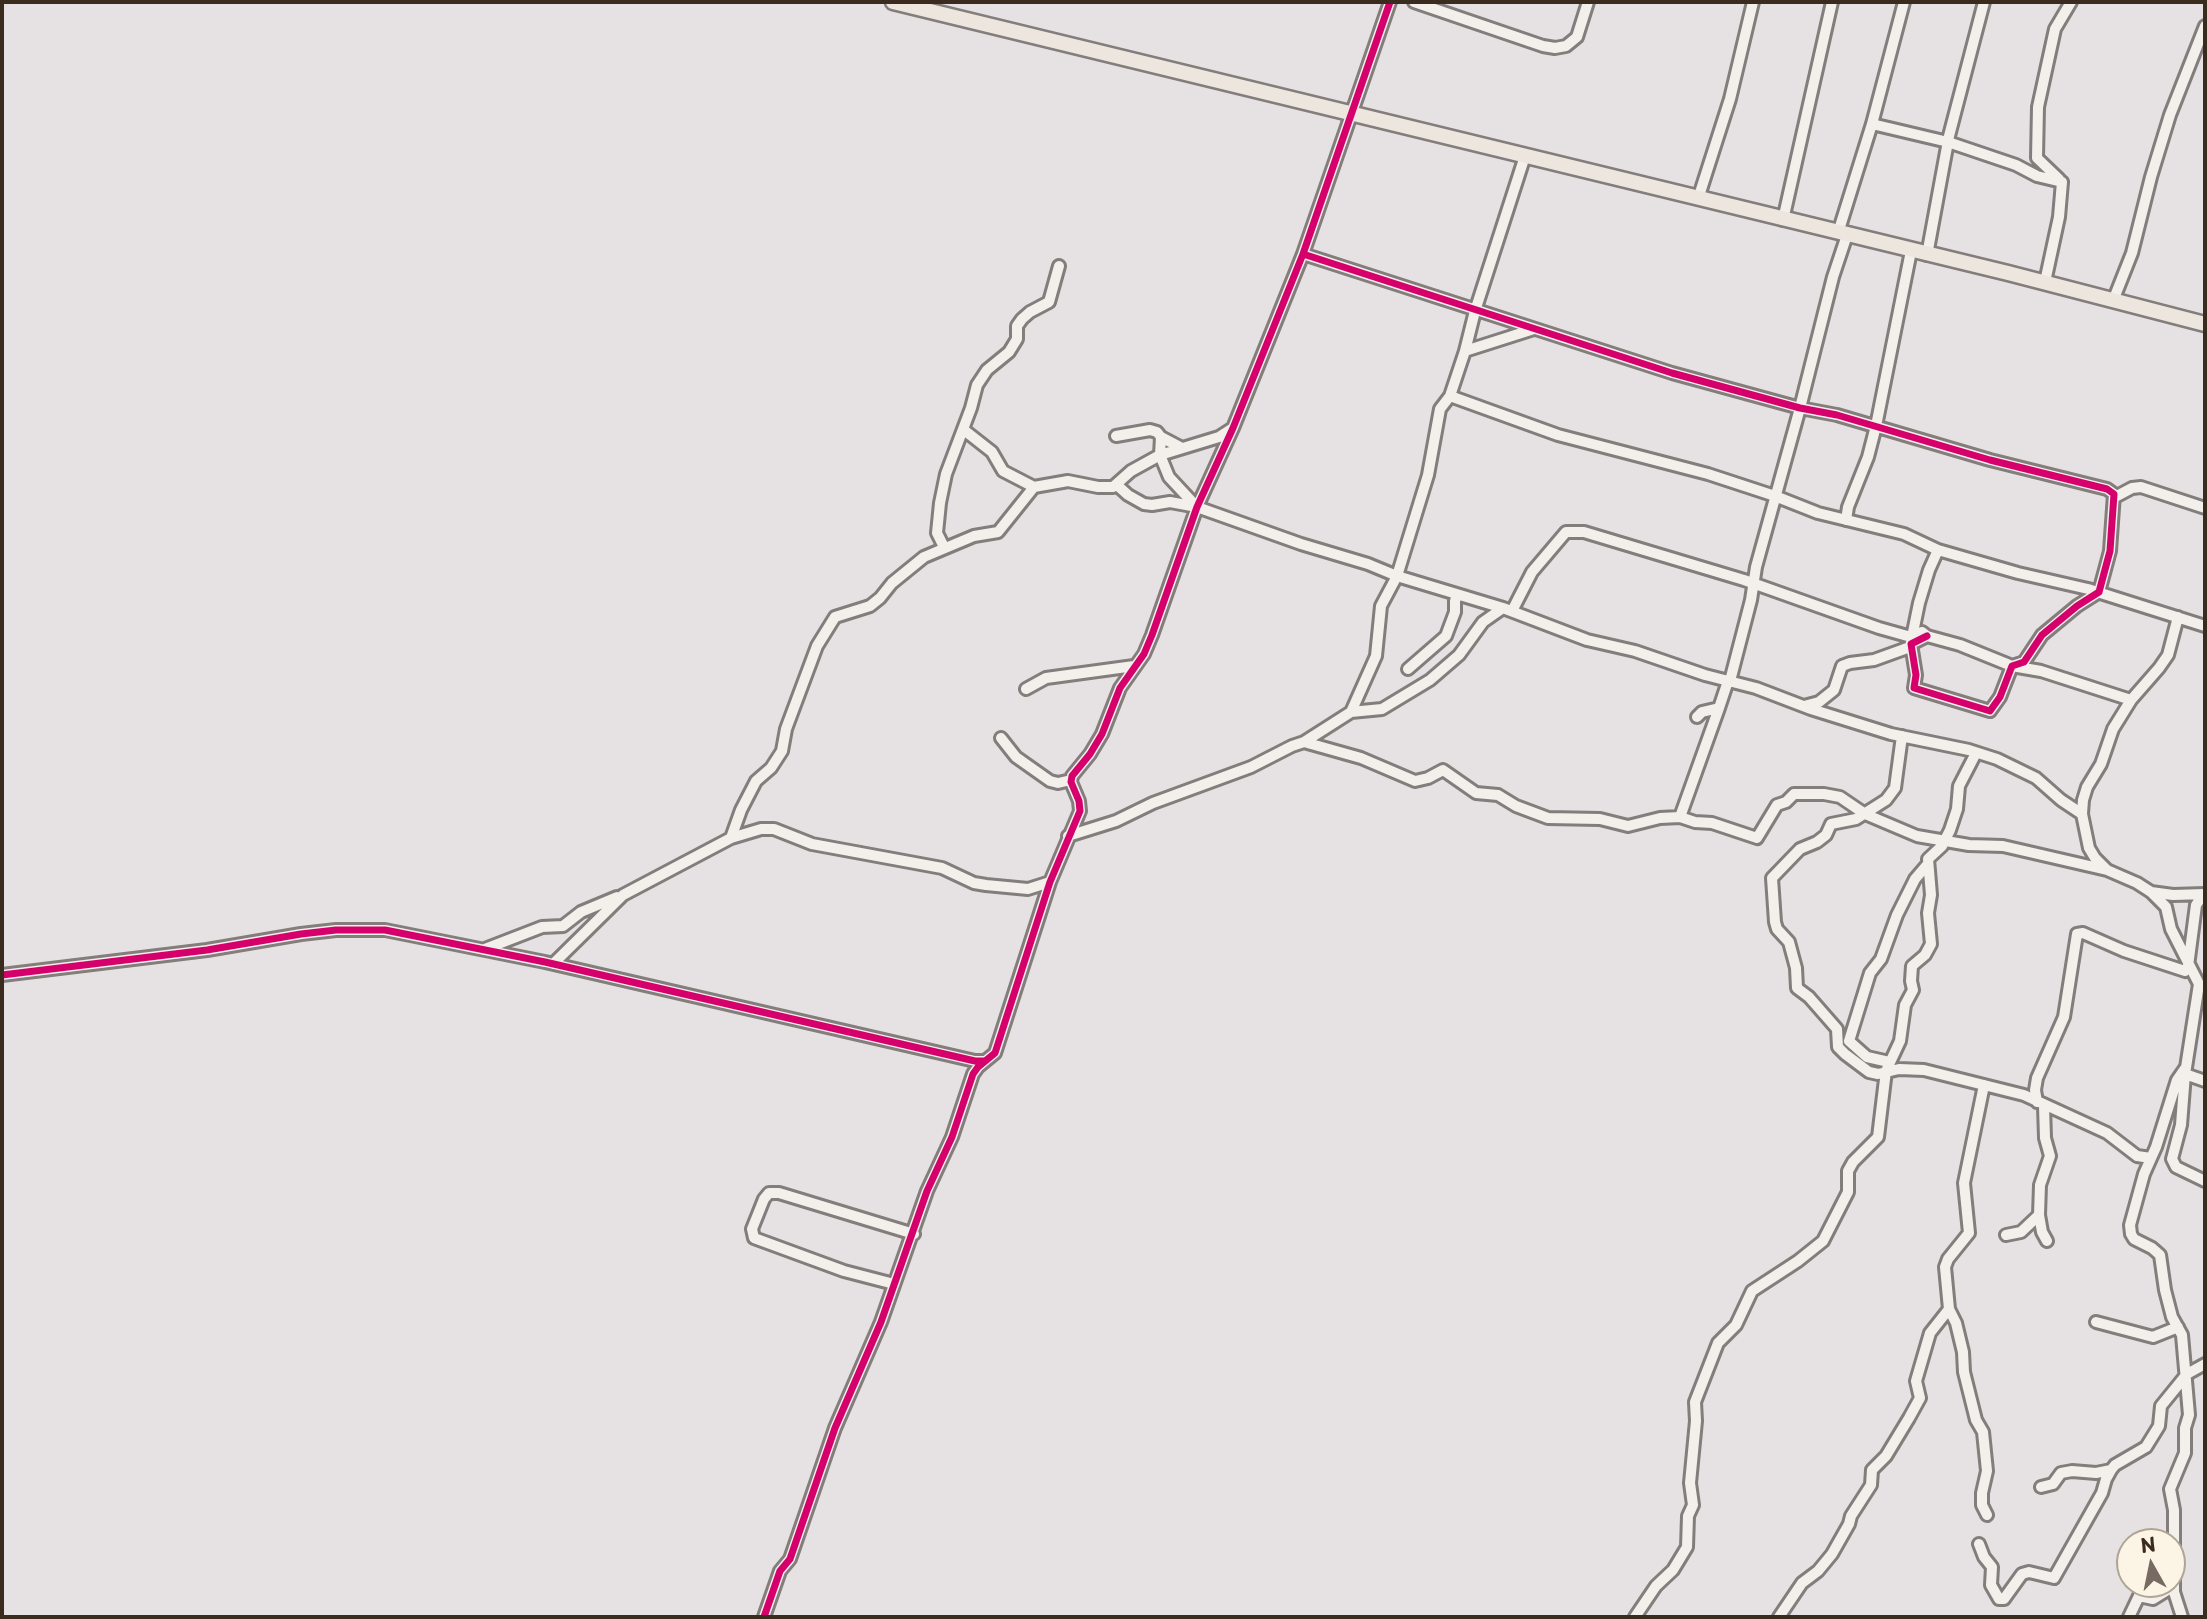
<!DOCTYPE html>
<html>
<head>
<meta charset="utf-8">
<style>
	body { margin:0 }
	#map { position:relative; width:2207px; height:1619px; overflow:hidden; background:#e6e1e3; font-family:"Playpen Sans",sans-serif }
	canvas { display:block }
	.frame { position:absolute; inset:0; border:4px solid #3b2a1e; pointer-events:none }
	.north { position:absolute; left:2116px; top:1528px; width:70px; height:70px; box-sizing:border-box; background:#fcf5e5; border:2px solid #afa495; border-radius:50%; rotate:351deg; font-size:19px; font-weight:700; line-height:28px; text-align:center; color:#3b2a1e }
	.north::after { content:''; display:block; margin:auto; width:24px; height:32px; background:#776a63; clip-path:polygon(50% 0,100% 100%,50% 72%,0 100%) }
</style>
</head>
<body>
<div id="map">
<canvas width="2207" height="1619"></canvas>
<div class="frame"></div>
<div class="north">N</div>
</div>
<script>
const ctx = document.querySelector('canvas').getContext('2d');
ctx.lineJoin = 'round';
function shape(rows) {
  const path = new Path2D();
  for (const r of rows) {
    path.moveTo(r[0], r[1]);
    for (let i = 2; i < r.length; i += 2) path.lineTo(r[i], r[i + 1]);
  }
  return path;
}
function trace(path, color, width, dash) {
  ctx.strokeStyle = color;
  ctx.lineWidth = width;
  ctx.lineCap = dash ? 'butt' : 'round';
  ctx.setLineDash(dash || []);
  ctx.stroke(path);
}
const minor = shape([
	[1414,2,1543,46,1555,48,1566,46,1577,37,1588,2],
	[1872,124,1948,142,2016,165,2037,176,2062,182],
	[2059,179,2037,158,2038,107,2055,29,2071,2],
	[1698,199,1730,99,1753,2],
	[1783,220,1832,2],
	[1838,233,1872,124,1904,2],
	[1303,254,1672,373,1800,408,1837,415,1990,460,2107,489,2114,494,2110,551,2099,592,2077,606,2042,635,2024,662,2012,666,2000,697,1990,711,1914,688,1916,675,1911,644,1927,636],
	[1927,255,1949,136,1984,2],
	[2045,282,2059,217,2062,182],
	[2113,301,2132,253,2151,177,2170,115,2205,26],
	[1465,351,1534,329],
	[1450,396,1558,435,1708,474,1775,496,1818,513,1904,534,1938,550,2018,573,2088,589,2205,626],
	[964,430,992,452,1003,471,1034,487],
	[1116,436,1150,430,1157,432,1161,437],
	[1180,447,1161,437,1160,455,1169,477,1195,505],
	[1117,485,1128,495,1144,504,1152,505,1170,502,1197,507,1301,544,1368,564,1397,576,1503,608,1587,640,1635,651,1705,675,1756,688,1811,709,1891,734,1969,750,1997,759,2036,778,2061,800,2082,814,2089,848,2095,858,2107,870,2137,883,2151,892,2173,895,2205,894],
	[2115,497,2132,488,2141,487,2205,508],
	[1846,520,1848,507,1868,457,1876,426,1911,251],
	[944,547,937,533,940,503,946,474,971,408,977,385,987,370,1009,352,1017,339,1017,326,1022,319,1030,312,1049,302,1059,266],
	[1512,611,1532,572,1566,532,1584,532,1744,580,1879,628,1911,637],
	[1922,632,1927,636,1960,645,2012,666,2041,671,2131,700],
	[1408,669,1446,636,1455,612,1455,601,1457,595],
	[1730,681,1751,600,1756,567,1800,408,1833,277,1847,235],
	[1026,689,1046,678,1134,666],
	[1804,706,1819,702,1834,690,1842,666,1850,663,1874,660,1910,647,1919,603,1929,570,1938,550],
	[1351,712,1382,709,1430,680,1459,655,1483,622,1503,608],
	[1697,717,1702,712,1719,708,1728,681],
	[1902,736,1895,788,1886,800,1856,819,1831,824,1826,835,1817,842,1800,849,1772,878,1775,922,1777,929,1789,942,1796,968,1797,988,1809,997,1837,1029,1838,1047,1845,1054,1869,1072,1878,1074,1899,1069,1924,1070,2024,1095,2107,1133,2137,1156,2151,1158],
	[1001,738,1016,757,1050,781,1058,783,1071,780],
	[1304,742,1361,758,1415,781,1428,778,1443,770,1476,793,1498,795,1516,806,1548,818,1600,819,1628,826,1660,818,1680,817,1695,822,1712,823,1757,838,1777,805,1786,802,1794,794,1824,794,1840,797,1865,814,1917,836,1969,845,2003,846,2107,870],
	[2082,814,2083,800,2087,787,2101,764,2113,729,2131,700,2159,668,2168,655,2178,617],
	[1680,817,1719,708],
	[1068,836,1116,821,1153,803,1251,767,1292,746,1304,742,1351,712,1376,656,1381,606,1397,576,1428,475,1440,409,1450,396,1465,351,1475,311,1525,156],
	[731,838,741,810,756,781,771,768,782,751,786,729,817,646,835,617,870,606,880,598,892,583,924,557,974,536,998,532,1034,487,1068,481,1098,487,1113,487,1131,471,1160,455,1219,437,1233,428],
	[2151,892,2166,907,2171,929,2199,984,2185,1074,2181,1125,2172,1159,2176,1167,2205,1181],
	[485,949,542,927,563,926,581,912,617,897],
	[553,964,623,895,731,838,761,829,774,829,812,844,942,868,974,883,986,885,1028,889,1050,882],
	[2,975,207,950,301,934,336,930,385,930,545,962,975,1061,985,1061],
	[1889,1062,1867,1057,1849,1041,1870,973,1881,959,1897,915,1915,879,1927,865],
	[2185,1074,2205,1081],
	[1984,1085,1964,1183,1969,1233,1948,1259,1945,1267,1949,1309,1956,1323,1963,1352,1964,1372,1976,1420,1983,1432,1987,1471,1982,1493,1982,1505,1987,1515],
	[2037,1102,2035,1090,2037,1078,2064,1017,2077,934,2083,933,2124,951,2185,971,2188,966,2196,905,2203,895],
	[2039,1215,2042,1232,2047,1241],
	[2006,1235,2021,1232,2039,1215,2040,1185,2050,1156,2045,1138,2044,1106],
	[894,1284,844,1271,754,1238,752,1229,764,1199,769,1193,779,1193,914,1234],
	[2096,1322,2153,1337,2178,1327],
	[2041,1487,2053,1484,2061,1473,2072,1471,2096,1473,2111,1470],
	[1979,1544,1984,1557,1992,1567,1991,1585,1999,1599,2004,1599,2022,1574,2029,1572,2054,1578,2102,1493,2106,1479,2111,1470,2115,1465,2146,1447,2159,1426,2161,1406,2187,1374,2205,1364],
	[764,1617,780,1571,790,1559,835,1428,881,1322,927,1191,952,1137,973,1074,978,1067,995,1053,1050,882,1080,811,1079,801,1071,782,1072,776,1090,754,1102,734,1120,688,1144,654,1152,635,1197,507,1233,428,1303,254,1390,2],
	[1635,1617,1656,1586,1673,1570,1687,1547,1688,1516,1693,1505,1690,1483,1696,1421,1695,1402,1718,1343,1736,1325,1752,1291,1798,1261,1823,1241,1848,1192,1848,1171,1853,1162,1878,1137,1886,1071,1900,1041,1905,1005,1913,990,1911,981,1912,966,1925,955,1931,944,1928,913,1931,895,1928,859,1942,846,1950,830,1957,809,1959,786,1976,753],
	[1779,1617,1802,1583,1818,1571,1832,1554,1849,1524,1851,1516,1871,1485,1872,1470,1886,1456,1909,1418,1920,1398,1916,1381,1930,1333,1949,1309],
	[2129,1617,2139,1596,2153,1599,2174,1586],
	[2182,1617,2174,1592,2174,1510,2170,1489,2185,1453,2185,1428,2189,1415,2182,1335,2172,1317,2165,1290,2160,1255,2152,1248,2134,1239,2131,1234,2130,1225,2144,1174,2156,1147,2177,1080,2186,1067]
]);
const major = shape([
	[893,2,2008,273,2205,324]
]);
trace(minor, '#837d7c', 16);
trace(major, '#837d7c', 19);
trace(minor, '#f3efeb', 10);
trace(major, '#ece6de', 14);
trace(shape([
	[1303,254,1672,373,1800,408,1837,415,1990,460,2107,489,2114,494,2110,551,2099,592,2077,606,2042,635,2024,662,2012,666,2000,697,1990,711,1914,688,1916,675,1911,644,1927,636],
	[2,975,207,950,301,934,336,930,385,930,545,962,975,1061,985,1061],
	[764,1617,780,1571,790,1559,835,1428,881,1322,927,1191,952,1137,973,1074,978,1067,995,1053,1050,882,1080,811,1079,801,1071,782,1072,776,1090,754,1102,734,1120,688,1144,654,1152,635,1197,507,1233,428,1303,254,1390,2]
]), '#d6006c', 7);
</script>
</body>
</html>
